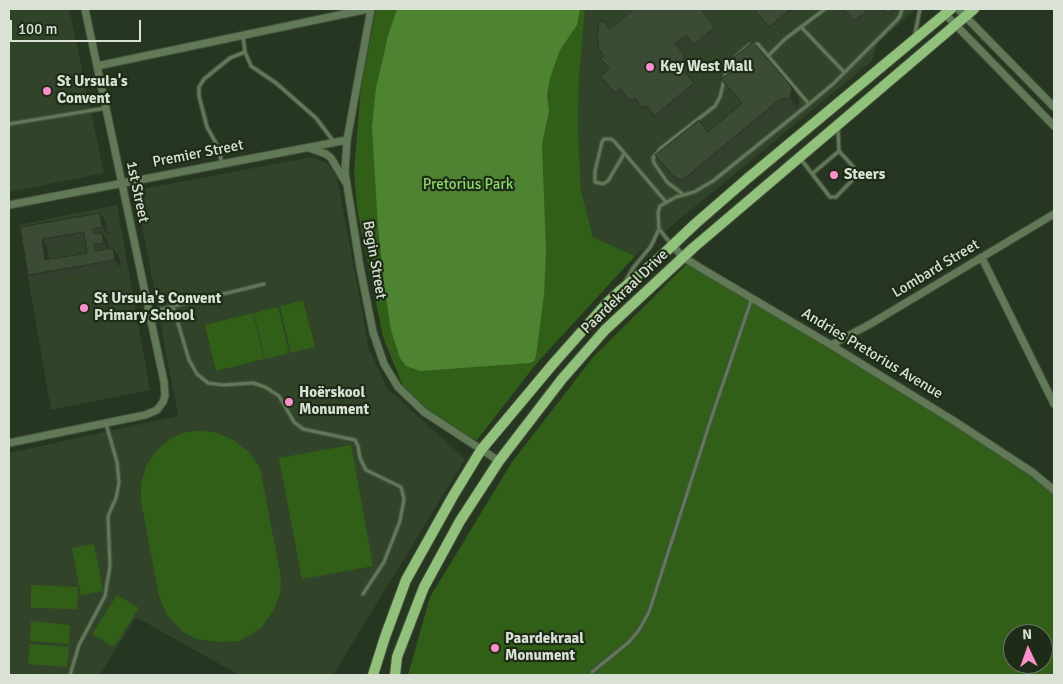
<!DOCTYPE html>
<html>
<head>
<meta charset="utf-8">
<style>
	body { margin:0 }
	#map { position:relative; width:1063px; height:684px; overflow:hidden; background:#273620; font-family:Signika,sans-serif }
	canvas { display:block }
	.frame { position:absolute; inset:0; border:10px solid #d9e2d5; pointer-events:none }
	.north { position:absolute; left:1003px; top:624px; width:50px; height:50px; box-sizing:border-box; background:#1e2c17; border:1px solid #697563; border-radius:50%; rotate:357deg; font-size:14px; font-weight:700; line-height:20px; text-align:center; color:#d9e2d5 }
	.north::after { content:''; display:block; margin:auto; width:18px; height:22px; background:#f990ca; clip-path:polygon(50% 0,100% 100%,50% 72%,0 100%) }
	.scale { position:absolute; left:10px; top:20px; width:131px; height:22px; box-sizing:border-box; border:2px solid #d9e2d5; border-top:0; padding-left:6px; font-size:15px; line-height:18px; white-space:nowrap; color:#d9e2d5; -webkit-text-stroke:4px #1e2c17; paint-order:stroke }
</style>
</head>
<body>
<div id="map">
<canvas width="1063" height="684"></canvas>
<div class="frame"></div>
<div class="north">N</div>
<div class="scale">100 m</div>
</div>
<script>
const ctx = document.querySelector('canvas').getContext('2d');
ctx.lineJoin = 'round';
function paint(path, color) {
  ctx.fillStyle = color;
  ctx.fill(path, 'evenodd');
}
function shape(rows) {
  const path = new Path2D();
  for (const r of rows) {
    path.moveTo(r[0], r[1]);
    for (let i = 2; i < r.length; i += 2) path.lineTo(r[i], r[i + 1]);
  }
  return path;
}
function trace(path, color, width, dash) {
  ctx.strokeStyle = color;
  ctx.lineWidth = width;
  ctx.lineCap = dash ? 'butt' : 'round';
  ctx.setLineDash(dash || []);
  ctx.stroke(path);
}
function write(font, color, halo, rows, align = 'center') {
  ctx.font = font + ' Signika,sans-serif';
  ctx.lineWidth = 4.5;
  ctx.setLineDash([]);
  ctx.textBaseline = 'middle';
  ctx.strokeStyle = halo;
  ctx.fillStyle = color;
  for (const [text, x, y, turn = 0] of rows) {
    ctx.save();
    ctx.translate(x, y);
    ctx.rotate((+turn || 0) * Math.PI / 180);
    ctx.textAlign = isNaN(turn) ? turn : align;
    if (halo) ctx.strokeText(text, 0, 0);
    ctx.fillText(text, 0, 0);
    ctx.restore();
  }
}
paint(shape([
	[9,9,69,9,104,173,9,192],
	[585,9,915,9,877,44,872,61,635,256,593,237,581,189,578,128,579,78],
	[312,157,327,163,337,177,369,349,387,388,465,459,333,675,239,675,136,617,100,675,9,675,9,453,178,416,137,198,143,189],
	[117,205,150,390,51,410,19,225]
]), '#314429');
paint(shape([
	[376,9,585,9,579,78,578,128,581,190,593,237,635,256,536,364,477,440,471,438,430,411,414,398,403,386,383,337,357,208,354,172,361,87],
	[693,258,1037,477,1054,492,1054,675,408,675,430,597,512,462,594,356],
	[1013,634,1043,634,1043,664,1013,664],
	[303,301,315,347,291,353,280,306],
	[278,307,289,353,265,359,254,313],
	[253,313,264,359,216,371,205,325],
	[197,431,215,432,233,440,251,454,260,468,281,578,280,593,274,610,261,628,240,641,219,642,196,639,182,631,167,615,159,596,141,501,141,484,146,466,156,451,170,439,185,432],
	[351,445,373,566,302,579,279,458],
	[94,544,103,591,81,595,72,548],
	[31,585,78,587,77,609,31,608],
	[117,595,139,608,114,647,92,634],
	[31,621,70,625,69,644,30,641],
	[30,644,69,647,67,667,28,664]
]), '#325f18');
paint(shape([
	[397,9,580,9,577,25,560,50,550,78,547,95,549,111,542,144,546,251,544,295,536,356,534,361,530,363,420,371,406,366,400,358,391,330,385,291,378,227,372,127,376,88,388,36]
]), '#4d8331');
const service = shape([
	[802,28,844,72],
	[915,34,920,9],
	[243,36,245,52,251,66,276,83,316,118,334,142],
	[769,55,785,39,825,9],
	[809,104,833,84,897,20,900,16,902,9],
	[9,124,106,108],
	[624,154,608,181,603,184,595,182,595,171,602,142,604,139,611,139,614,141,666,202],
	[800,158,830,197,836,197,857,175,858,172,839,151,838,129],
	[222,163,217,145,207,127,199,96,199,87,204,79,230,58,245,52],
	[812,174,839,151],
	[684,195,667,182,654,163,653,158,661,148,715,106,720,97,725,76,730,64],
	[671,244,659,229,658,213,660,206,676,197,694,192,713,181,809,104,758,44,749,45,735,57],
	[625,282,633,268,651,246,659,229],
	[173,306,189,360,197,374,208,383,223,385,253,383,265,387,279,396,294,422,303,429,355,440,358,446,360,458,366,470,401,487,404,499,400,521,384,562,363,594],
	[150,312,264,284],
	[592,672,629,642,639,630,649,612,710,422,752,298],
	[70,675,79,645,105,596,110,566,108,516,116,498,119,483,117,462,106,424]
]);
const minor = shape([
	[371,9,347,140,345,172,360,267,373,332,384,364,398,387,424,412,499,461],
	[958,9,1054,107],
	[946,15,1054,126],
	[97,66,368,9],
	[309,148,326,154,331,158,346,183],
	[9,205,347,140],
	[673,246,683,257,699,267,831,345,954,421,1032,472,1054,490],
	[982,258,1054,404],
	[831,345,872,323,1054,214],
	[9,443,145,415,157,410,163,402,165,396,164,382,85,9]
]);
const primary = shape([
	[373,675,385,637,406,580,453,496,481,450,553,364,607,303,622,289,657,260,695,224,748,178,951,9],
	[395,675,397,657,424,587,460,521,499,461,562,379,605,330,693,248,974,9]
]);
trace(service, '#43523d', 5.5);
trace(minor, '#43523d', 9);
trace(primary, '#43523d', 12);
trace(service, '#627958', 3);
trace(minor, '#627958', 7);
trace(primary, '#91c17b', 10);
paint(shape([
	[633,9,716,9,707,16,722,37,701,55,693,45,683,53,692,66,689,69,696,79,693,82,701,93,662,126,654,116,650,119,642,109,638,111,628,99,622,104,608,87,601,77,608,70,600,58,604,56,610,29],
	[754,9,796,9,771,29],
	[832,9,866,9,873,19,860,29,846,14,840,18],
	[883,9,896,9,897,11,889,17],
	[726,63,792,87,799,97,798,108,786,110,691,190,687,190,679,186,662,166,655,155,708,132,741,104,729,90,721,79,732,71],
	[100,213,105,221,108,235,104,236,108,241,109,248,113,248,119,256,121,268,34,283,28,275,20,227],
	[85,241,87,253,49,259,47,247]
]), '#33402d');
paint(shape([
	[792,87,799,97,798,108,790,98],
	[100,213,105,221,108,235,102,227],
	[102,233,108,241,109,251,104,243],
	[42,239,47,247,51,268,45,260],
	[113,248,119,256,121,268,115,260]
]), '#293424');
const building = shape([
	[634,9,701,9,715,27,694,45,686,35,675,43,685,56,682,59,689,69,685,72,694,83,655,116,646,106,642,108,635,98,630,101,620,89,615,93,601,77,609,69,600,58,604,56,599,49,597,36,599,21,603,21,610,29,634,9],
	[754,9,791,9,769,27,754,9],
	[843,9,866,9,867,11,854,21,843,9],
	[883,9,895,9,887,14,883,9],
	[753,42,792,87,790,98,779,100,684,179,680,180,672,175,655,155,699,120,708,132,742,103,721,79,732,71,726,63,753,42],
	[100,213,102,227,93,229,94,234,102,233,104,243,94,244,96,251,113,248,115,260,28,275,20,227,100,213],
	[84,232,87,253,45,260,42,239,84,232]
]);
paint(building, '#3b4b34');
trace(building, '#293424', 1);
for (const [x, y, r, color] of [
	[650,67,5,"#f990ca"],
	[47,91,5,"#f990ca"],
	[834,175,5,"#f990ca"],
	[84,308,5,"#f990ca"],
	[289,402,5,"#f990ca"],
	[495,648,5,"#f990ca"]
]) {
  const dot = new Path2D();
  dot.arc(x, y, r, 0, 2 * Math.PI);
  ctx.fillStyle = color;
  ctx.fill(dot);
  trace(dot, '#1e2c17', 2);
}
write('bold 15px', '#d9e2d5', '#1e2c17', [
	["Key West Mall",660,67],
	["St Ursula's",57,82],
	["Convent",57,99],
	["Steers",844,175],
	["St Ursula's Convent",94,299],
	["Primary School",94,316],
	["Hoërskool",299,393],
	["Monument",299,410],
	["Paardekraal",505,639],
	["Monument",505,656]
], 'left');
write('15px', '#d9e2d5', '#1e2c17', [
	["Premier Street",198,154,-11],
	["1st Street",137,192,78],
	["Begin Street",374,260,80],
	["Lombard Street",936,269,-31],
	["Paardekraal Drive",625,292,-44],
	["Andries Pretorius Avenue",872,354,31]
]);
write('15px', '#8fd76c', '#1e2c17', [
	["Pretorius Park",468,185]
]);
</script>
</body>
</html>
